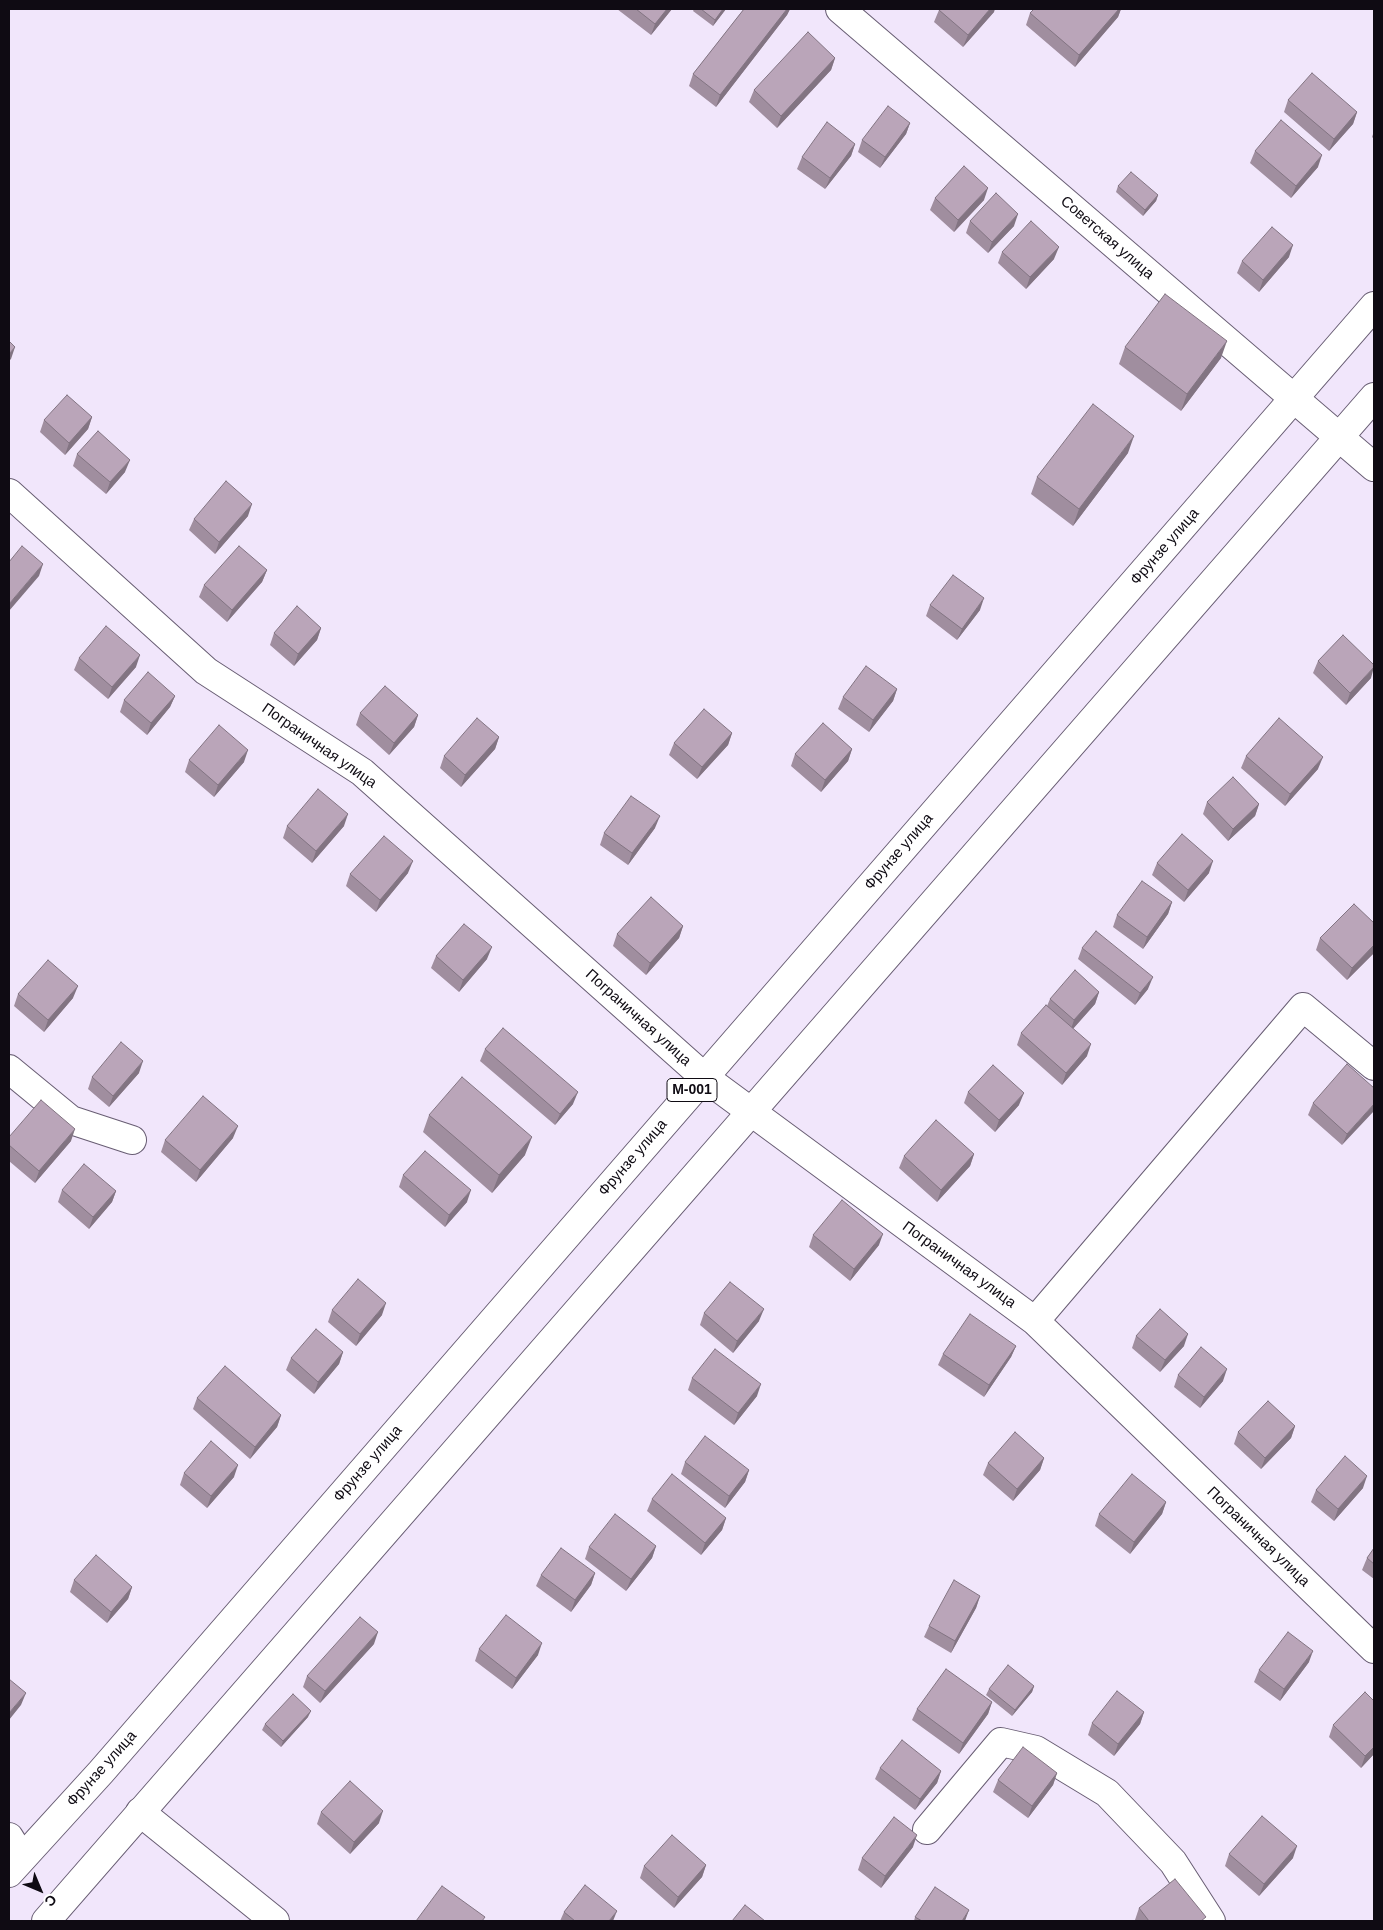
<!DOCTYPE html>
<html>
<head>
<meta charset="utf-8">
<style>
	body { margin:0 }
	#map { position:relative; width:1383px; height:1930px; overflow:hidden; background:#f1e6fb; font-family:Helvetica,sans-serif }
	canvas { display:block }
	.frame { position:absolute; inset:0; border:10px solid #0f0b13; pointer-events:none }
	.north { position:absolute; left:15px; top:1865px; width:50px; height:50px; -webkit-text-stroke:4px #fff; paint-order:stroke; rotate:135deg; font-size:14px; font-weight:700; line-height:20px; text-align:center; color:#0f0b13 }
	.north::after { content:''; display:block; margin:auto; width:18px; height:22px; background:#0f0b13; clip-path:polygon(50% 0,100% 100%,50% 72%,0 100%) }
</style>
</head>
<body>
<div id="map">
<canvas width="1383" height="1930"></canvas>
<div class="frame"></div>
<div class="north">С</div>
</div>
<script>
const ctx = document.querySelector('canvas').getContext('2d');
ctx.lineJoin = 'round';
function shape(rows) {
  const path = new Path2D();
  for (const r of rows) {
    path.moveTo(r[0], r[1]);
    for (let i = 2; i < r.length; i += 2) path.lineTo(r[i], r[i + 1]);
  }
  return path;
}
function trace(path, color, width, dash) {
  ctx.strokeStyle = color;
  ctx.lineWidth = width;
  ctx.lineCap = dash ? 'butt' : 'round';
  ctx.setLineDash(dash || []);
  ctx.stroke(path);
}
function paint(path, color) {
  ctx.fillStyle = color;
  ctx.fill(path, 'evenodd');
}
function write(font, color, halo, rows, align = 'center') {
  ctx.font = font + ' Helvetica,sans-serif';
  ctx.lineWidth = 4;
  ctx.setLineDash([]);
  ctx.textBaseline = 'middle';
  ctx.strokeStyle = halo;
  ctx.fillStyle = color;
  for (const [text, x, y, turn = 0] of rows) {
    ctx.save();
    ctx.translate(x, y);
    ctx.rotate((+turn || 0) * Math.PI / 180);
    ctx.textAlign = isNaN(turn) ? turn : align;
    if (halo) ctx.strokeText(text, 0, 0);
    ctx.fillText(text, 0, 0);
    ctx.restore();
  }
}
const minor = shape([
	[840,9,1374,467],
	[9,493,206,671,362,772,704,1077,1035,1321,1374,1649],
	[9,1069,71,1120,132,1140],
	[1035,1321,1303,1007,1374,1066],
	[140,1812,275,1921],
	[927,1830,1001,1742,1036,1750,1107,1793,1173,1862,1211,1921],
	[9,1837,22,1858]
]);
const primary = shape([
	[9,1873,101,1772,1374,306],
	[46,1921,1374,397]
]);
trace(minor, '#685d73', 30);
trace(primary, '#685d73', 30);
trace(minor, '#fff', 28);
trace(primary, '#fff', 28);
paint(shape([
	[617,9,672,9,651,35],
	[694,9,726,9,713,26,693,11],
	[744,9,790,9,787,15,716,107,689,86,693,74],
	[1034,9,1121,9,1118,17,1075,67,1026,25,1030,13],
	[939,10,994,12,963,47,934,22],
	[835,58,831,70,777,128,749,102,754,90],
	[1288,100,1357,112,1353,124,1329,151,1284,112],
	[910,123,906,134,880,168,858,152,862,140],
	[1374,131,1374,139,1372,137],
	[855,144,851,156,825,189,797,169,802,157],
	[1255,151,1318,167,1291,198,1250,163],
	[1118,186,1158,195,1156,201,1143,216,1116,192],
	[935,198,984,200,954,232,930,210],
	[970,221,1014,226,988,253,966,233],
	[1002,252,1054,259,1026,289,998,263],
	[1289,257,1259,292,1237,273,1242,261],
	[1125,347,1221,358,1181,411,1119,364],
	[92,417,88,429,65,455,40,432,44,420],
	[1128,453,1073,526,1031,494,1037,477],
	[77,454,125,472,106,494,73,466],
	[248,516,215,554,189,530,194,519],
	[267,570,262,582,227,622,199,597,204,585],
	[930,605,980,610,957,640,926,616],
	[321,628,317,640,294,666,270,645,274,633],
	[79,658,136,667,108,699,74,670],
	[1318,661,1371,678,1346,705,1313,673],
	[897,689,893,701,869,732,838,709,843,697],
	[175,696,170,707,147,735,120,712,124,700],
	[360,713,418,715,414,727,389,755,356,725],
	[732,733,728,745,697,779,669,755,674,743],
	[499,737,495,749,461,787,440,768,444,756],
	[852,749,848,761,821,792,791,766,795,754],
	[1246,756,1318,769,1285,806,1241,768],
	[189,760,244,762,214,797,185,772],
	[1207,802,1259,804,1255,816,1228,841,1203,814],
	[287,826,344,826,312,863,283,838],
	[655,828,628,865,600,845,604,833],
	[1157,863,1209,873,1184,902,1152,875],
	[408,873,376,912,346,886,350,874],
	[1172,902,1168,914,1143,949,1113,927,1117,915],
	[1374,923,1374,953,1347,980,1316,950,1320,938],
	[683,926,679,938,646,975,613,946,617,934],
	[1082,948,1148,989,1135,1005,1078,959],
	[436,956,487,959,459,992,431,968],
	[1099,992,1095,1004,1073,1029,1087,1056,1062,1085,1017,1045,1021,1033,1047,1006,1050,999],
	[18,994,73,998,44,1032,14,1006],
	[485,1049,573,1104,555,1125,480,1061],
	[139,1073,109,1107,88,1089,92,1077],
	[1374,1088,1342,1145,1308,1115,1313,1103],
	[968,1092,1019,1105,995,1132,964,1103],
	[429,1115,525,1155,492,1193,423,1132],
	[9,1137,71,1141,35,1183,9,1161],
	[233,1138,196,1182,161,1152,165,1140],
	[974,1154,970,1166,937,1202,899,1168,904,1156],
	[403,1175,467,1202,445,1227,399,1187],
	[62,1190,116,1191,112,1202,89,1229,58,1202],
	[813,1235,879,1245,850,1281,809,1247],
	[332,1310,382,1315,356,1346,328,1322],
	[704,1313,759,1321,733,1353,700,1325],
	[1136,1336,1184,1346,1160,1372,1132,1348],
	[1016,1346,1011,1357,984,1397,938,1365,943,1354],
	[343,1352,339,1364,314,1394,286,1370,291,1358],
	[1178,1375,1223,1381,1200,1408,1174,1387],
	[692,1378,757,1396,734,1425,688,1390],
	[197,1398,281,1415,277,1427,250,1459,193,1409],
	[1295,1426,1291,1438,1261,1469,1234,1444,1238,1432],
	[1044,1458,1040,1470,1013,1501,983,1475,988,1463],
	[685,1462,749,1470,745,1482,725,1508,681,1474],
	[184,1473,234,1477,207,1508,180,1485],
	[1363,1488,1334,1521,1311,1502,1316,1490],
	[652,1499,726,1518,722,1530,701,1555,647,1511],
	[1166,1502,1162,1514,1130,1554,1095,1526,1099,1514],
	[656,1546,652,1558,626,1591,585,1559,589,1547],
	[1374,1548,1374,1579,1362,1570,1367,1558],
	[595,1573,591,1585,571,1612,536,1586,541,1575],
	[74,1580,132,1587,128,1599,107,1623,70,1592],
	[980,1596,976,1608,951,1653,924,1637,929,1626],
	[374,1644,320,1703,303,1687,307,1676],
	[479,1649,538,1655,512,1689,475,1661],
	[1309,1662,1280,1701,1254,1682,1259,1670],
	[1034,1686,1032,1692,1012,1716,986,1695,989,1689],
	[992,1702,988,1714,959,1754,912,1720,917,1709],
	[1144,1712,1140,1724,1114,1756,1088,1735,1092,1723],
	[308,1717,281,1747,262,1730,265,1724],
	[1333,1725,1374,1754,1361,1768,1329,1737],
	[880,1768,941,1771,937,1783,915,1810,875,1779],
	[1057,1773,1053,1785,1028,1818,993,1792,998,1780],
	[321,1812,379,1823,350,1854,317,1824],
	[913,1847,881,1888,858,1870,862,1858],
	[1229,1854,1293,1858,1259,1896,1225,1866],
	[706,1865,702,1877,674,1908,640,1878,644,1866],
	[1139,1908,1205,1921,1136,1921,1135,1920],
	[564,1912,613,1921,560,1921],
	[915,1917,965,1921,914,1921]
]), '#a08e9f');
paint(shape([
	[667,9,672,9,651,35,655,24],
	[723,9,726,9,713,26,715,20],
	[787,9,790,9,787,15,716,107,720,95],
	[990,9,995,9,994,12,963,47,968,35],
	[1119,9,1121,9,1118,17,1075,67,1079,55],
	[835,58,831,70,777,128,781,116],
	[1357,112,1353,124,1329,151,1334,139],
	[910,123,906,134,880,168,885,157],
	[855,144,851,156,825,189,830,178],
	[1322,155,1318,167,1291,198,1296,186],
	[988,188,984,200,954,232,958,220],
	[1158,195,1156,201,1143,216,1145,210],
	[1018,214,1014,226,988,253,992,242],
	[1293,245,1289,257,1259,292,1263,280],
	[1059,247,1054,259,1026,289,1030,277],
	[1227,341,1221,358,1181,411,1187,394],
	[15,347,11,359,9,361,9,354],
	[92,417,88,429,65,455,69,443],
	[1134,436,1128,453,1073,526,1079,509],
	[130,460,125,472,106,494,110,482],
	[252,504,248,516,215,554,219,542],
	[43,564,39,576,9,611,9,604],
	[267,570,262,582,227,622,232,610],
	[984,598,980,610,957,640,962,629],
	[321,628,317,640,294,666,298,654],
	[140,655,136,667,108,699,112,687],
	[1374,667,1371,678,1346,705,1350,693],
	[897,689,893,701,869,732,873,720],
	[175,696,170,707,147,735,151,723],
	[418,715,414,727,389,755,394,743],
	[732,733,728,745,697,779,702,767],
	[499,737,495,749,461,787,465,775],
	[852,749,848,761,821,792,825,780],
	[248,750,244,762,214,797,218,785],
	[1323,757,1318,769,1285,806,1290,794],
	[1259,804,1255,816,1228,841,1233,829],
	[348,814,344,826,312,863,316,851],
	[660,816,655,828,628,865,632,853],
	[413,861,408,873,376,912,380,900],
	[1213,861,1209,873,1184,902,1188,890],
	[1172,902,1168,914,1143,949,1147,937],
	[683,926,679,938,646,975,650,963],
	[1374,945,1374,953,1347,980,1352,968],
	[492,947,487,959,459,992,463,980],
	[1153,977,1148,989,1135,1005,1140,993],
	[78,986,73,998,44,1032,48,1020],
	[1099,992,1095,1004,1070,1032,1074,1020],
	[1091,1044,1087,1056,1062,1085,1066,1073],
	[143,1061,139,1073,109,1107,113,1096],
	[578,1092,573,1104,555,1125,560,1114],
	[1024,1093,1019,1105,995,1132,999,1120],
	[1374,1104,1374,1111,1342,1145,1347,1134],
	[238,1126,233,1138,196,1182,200,1170],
	[75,1129,71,1141,35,1183,39,1171],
	[532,1137,525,1155,492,1193,499,1175],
	[974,1154,970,1166,937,1202,941,1190],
	[471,1190,467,1202,445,1227,449,1215],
	[116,1191,112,1202,89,1229,93,1217],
	[883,1234,879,1245,850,1281,854,1269],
	[386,1303,382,1315,356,1346,360,1334],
	[764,1309,759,1321,733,1353,737,1341],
	[1188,1334,1184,1346,1160,1372,1165,1360],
	[1016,1346,1011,1357,984,1397,989,1385],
	[343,1352,339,1364,314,1394,318,1382],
	[1227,1369,1223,1381,1200,1408,1204,1397],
	[761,1384,757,1396,734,1425,738,1413],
	[281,1415,277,1427,250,1459,255,1447],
	[1295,1426,1291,1438,1261,1469,1265,1458],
	[1044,1458,1040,1470,1013,1501,1017,1489],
	[238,1465,234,1477,207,1508,211,1496],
	[749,1470,745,1482,725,1508,729,1496],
	[1367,1476,1363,1488,1334,1521,1338,1509],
	[1166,1502,1162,1514,1130,1554,1134,1542],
	[726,1518,722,1530,701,1555,705,1543],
	[656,1546,652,1558,626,1591,631,1579],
	[595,1573,591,1585,571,1612,575,1600],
	[132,1587,128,1599,107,1623,111,1612],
	[980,1596,976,1608,951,1653,955,1641],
	[378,1632,374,1644,320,1703,325,1691],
	[542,1643,538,1655,512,1689,516,1678],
	[1313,1651,1309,1662,1280,1701,1284,1689],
	[1034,1686,1032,1692,1012,1716,1015,1710],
	[26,1693,21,1705,9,1720,9,1713],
	[992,1702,988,1714,959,1754,963,1743],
	[311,1711,308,1717,281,1747,283,1741],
	[1144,1712,1140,1724,1114,1756,1118,1744],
	[1374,1747,1374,1754,1361,1768,1365,1756],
	[941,1771,937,1783,915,1810,920,1799],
	[1057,1773,1053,1785,1028,1818,1032,1806],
	[383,1811,379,1823,350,1854,354,1842],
	[917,1835,913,1847,881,1888,885,1876],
	[1297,1846,1293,1858,1259,1896,1264,1884],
	[706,1865,702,1877,674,1908,678,1897],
	[969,1910,965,1921,962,1921],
	[617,1911,613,1921,609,1921]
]), '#827482');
const building = shape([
	[636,9,667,9,655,24,636,9],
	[701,9,723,9,715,20,701,9],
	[744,9,787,9,720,95,693,74,744,9],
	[940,9,990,9,968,35,939,10,940,9],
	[1034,9,1119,9,1079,55,1030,13,1034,9],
	[808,32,835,58,781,116,754,90,808,32],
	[1312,73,1357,112,1334,139,1288,100,1312,73],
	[888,106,910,123,885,157,862,140,888,106],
	[1281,120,1322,155,1296,186,1255,151,1281,120],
	[827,122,855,144,830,178,802,157,827,122],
	[964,166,988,188,958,220,935,198,964,166],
	[1131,172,1158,195,1145,210,1118,186,1131,172],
	[996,193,1018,214,992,242,970,221,996,193],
	[1031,221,1059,247,1030,277,1002,252,1031,221],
	[1272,227,1293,245,1263,280,1242,261,1272,227],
	[1165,294,1227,341,1187,394,1125,347,1165,294],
	[9,341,15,347,9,354,9,341],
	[67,395,92,417,69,443,44,420,67,395],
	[1093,404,1134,436,1079,509,1037,477,1093,404],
	[98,431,130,460,110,482,77,454,98,431],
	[226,481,252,504,219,542,194,519,226,481],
	[22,546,43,564,9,604,9,562,22,546],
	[239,546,267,570,232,610,204,585,239,546],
	[953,575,984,598,962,629,930,605,953,575],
	[297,606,321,628,298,654,274,633,297,606],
	[106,626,140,655,112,687,79,658,106,626],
	[1343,635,1374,665,1374,667,1350,693,1318,661,1343,635],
	[866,666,897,689,873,720,843,697,866,666],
	[148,672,175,696,151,723,124,700,148,672],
	[385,686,418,715,394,743,360,713,385,686],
	[704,709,732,733,702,767,674,743,704,709],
	[477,718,499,737,465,775,444,756,477,718],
	[1279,718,1323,757,1290,794,1246,756,1279,718],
	[823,723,852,749,825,780,795,754,823,723],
	[219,725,248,750,218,785,189,760,219,725],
	[1233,777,1259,804,1233,829,1207,802,1233,777],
	[318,789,348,814,316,851,287,826,318,789],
	[631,796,660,816,632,853,604,833,631,796],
	[1182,834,1213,861,1188,890,1157,863,1182,834],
	[384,836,413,861,380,900,350,874,384,836],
	[1142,881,1172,902,1147,937,1117,915,1142,881],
	[651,897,683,926,650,963,617,934,651,897],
	[1354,904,1374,923,1374,945,1352,968,1320,938,1354,904],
	[464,924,492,947,463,980,436,956,464,924],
	[1096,931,1153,977,1140,993,1082,948,1096,931],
	[48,960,78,986,48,1020,18,994,48,960],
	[1075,970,1099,992,1074,1020,1050,999,1075,970],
	[1046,1005,1091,1044,1066,1073,1021,1033,1046,1005],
	[503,1028,578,1092,560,1114,485,1049,503,1028],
	[121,1042,143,1061,113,1096,92,1077,121,1042],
	[1347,1064,1374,1088,1374,1104,1347,1134,1313,1103,1347,1064],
	[993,1065,1024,1093,999,1120,968,1092,993,1065],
	[462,1077,532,1137,499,1175,429,1115,462,1077],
	[203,1096,238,1126,200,1170,165,1140,203,1096],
	[41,1100,75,1129,39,1171,9,1145,9,1137,41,1100],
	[936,1120,974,1154,941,1190,904,1156,936,1120],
	[425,1151,471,1190,449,1215,403,1175,425,1151],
	[84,1164,116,1191,93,1217,62,1190,84,1164],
	[842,1200,883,1234,854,1269,813,1235,842,1200],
	[358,1279,386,1303,360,1334,332,1310,358,1279],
	[730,1282,764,1309,737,1341,704,1313,730,1282],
	[1160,1309,1188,1334,1165,1360,1136,1336,1160,1309],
	[970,1314,1016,1346,989,1385,943,1354,970,1314],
	[316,1329,343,1352,318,1382,291,1358,316,1329],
	[1201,1347,1227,1369,1204,1397,1178,1375,1201,1347],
	[715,1349,761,1384,738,1413,692,1378,715,1349],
	[225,1366,281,1415,255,1447,197,1398,225,1366],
	[1268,1401,1295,1426,1265,1458,1238,1432,1268,1401],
	[1015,1432,1044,1458,1017,1489,988,1463,1015,1432],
	[705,1436,749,1470,729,1496,685,1462,705,1436],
	[211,1441,238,1465,211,1496,184,1473,211,1441],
	[1345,1456,1367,1476,1338,1509,1316,1490,1345,1456],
	[672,1474,726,1518,705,1543,652,1499,672,1474],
	[1132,1474,1166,1502,1134,1542,1099,1514,1132,1474],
	[615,1514,656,1546,631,1579,589,1547,615,1514],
	[561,1548,595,1573,575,1600,541,1575,561,1548],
	[1374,1548,1374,1564,1367,1558,1374,1548],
	[96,1555,132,1587,111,1612,74,1580,96,1555],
	[954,1580,980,1596,955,1641,929,1626,954,1580],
	[506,1615,542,1643,516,1678,479,1649,506,1615],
	[360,1617,378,1632,325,1691,307,1676,360,1617],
	[1288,1632,1313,1651,1284,1689,1259,1670,1288,1632],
	[1008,1665,1034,1686,1015,1710,989,1689,1008,1665],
	[946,1669,992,1702,963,1743,917,1709,946,1669],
	[9,1679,26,1693,9,1713,9,1679],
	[1117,1691,1144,1712,1118,1744,1092,1723,1117,1691],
	[1365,1692,1374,1701,1374,1747,1365,1756,1333,1725,1365,1692],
	[293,1694,311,1711,283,1741,265,1724,293,1694],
	[902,1740,941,1771,920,1799,880,1768,902,1740],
	[1023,1747,1057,1773,1032,1806,998,1780,1023,1747],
	[350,1781,383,1811,354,1842,321,1812,350,1781],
	[1262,1816,1297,1846,1264,1884,1229,1854,1262,1816],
	[894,1817,917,1835,885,1876,862,1858,894,1817],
	[672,1835,706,1865,678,1897,644,1866,672,1835],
	[1175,1879,1206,1917,1201,1921,1149,1921,1139,1908,1175,1879],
	[585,1885,617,1911,609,1921,575,1921,564,1912,585,1885],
	[442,1886,485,1917,482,1921,416,1921,442,1886],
	[935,1887,969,1910,962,1921,922,1921,915,1917,935,1887],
	[745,1905,765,1921,732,1921,745,1905]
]);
paint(building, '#baa5b9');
trace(building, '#827482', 1);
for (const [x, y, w] of [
	[692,1090,50]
]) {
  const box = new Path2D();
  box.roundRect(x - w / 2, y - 11.5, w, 23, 4);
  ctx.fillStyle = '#fff';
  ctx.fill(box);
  trace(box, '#0f0b13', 1);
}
write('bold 14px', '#0f0b13', null, [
	["M-001",692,1090]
]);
write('15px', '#0f0b13', '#fff', [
	["Советская улица",1107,238,41],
	["Фрунзе улица",1165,547,-49],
	["Пограничная улица",319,746,35],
	["Фрунзе улица",899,852,-49],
	["Пограничная улица",638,1018,42],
	["Фрунзе улица",633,1158,-49],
	["Пограничная улица",959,1265,36],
	["Фрунзе улица",368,1464,-49],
	["Пограничная улица",1258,1537,44],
	["Фрунзе улица",102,1769,-48]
]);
</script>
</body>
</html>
